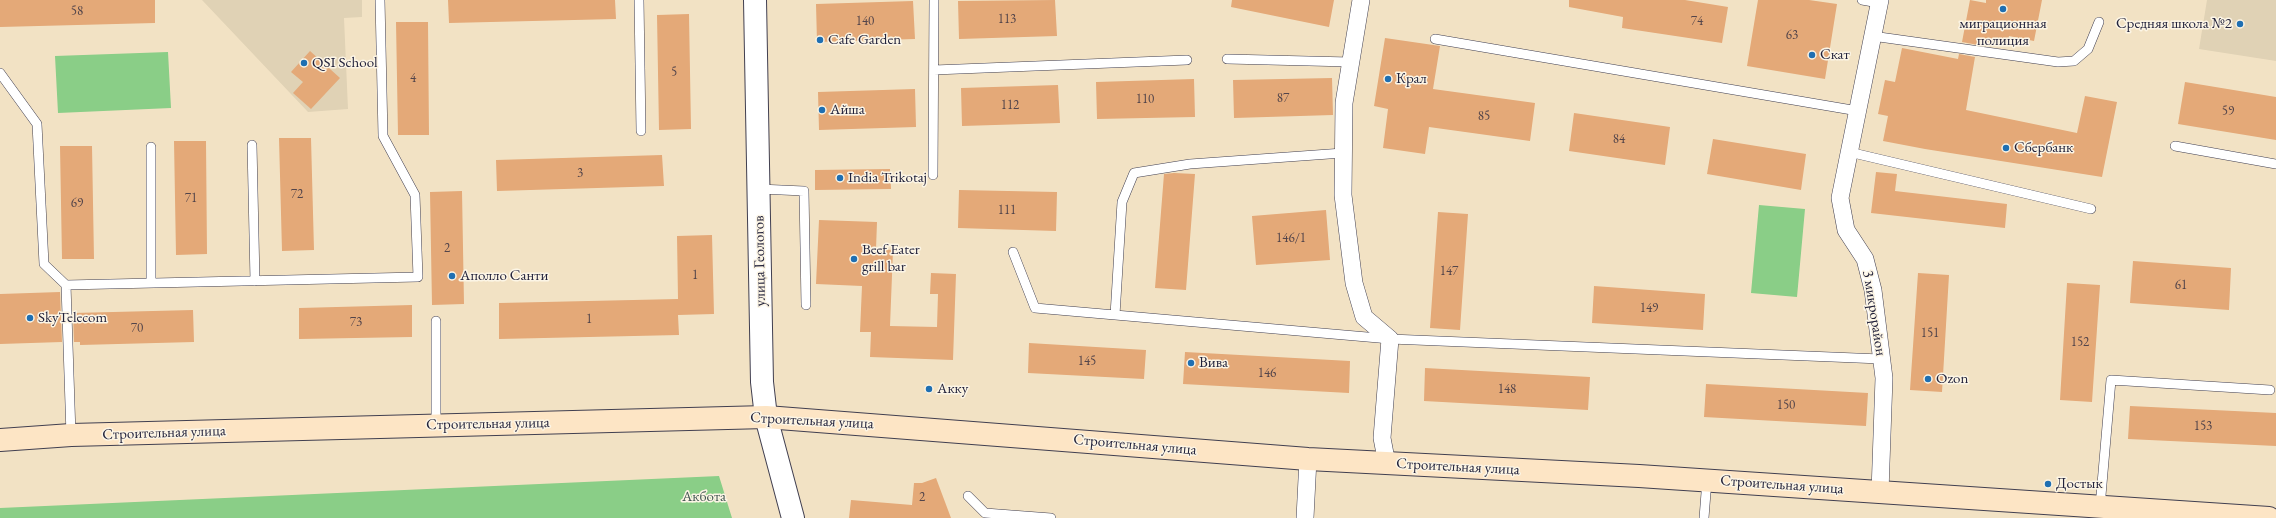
<!DOCTYPE html>
<html>
<head>
<meta charset="utf-8">
<style>
	body { margin:0 }
	canvas { display:block; background:#f2e2c4 }
</style>
</head>
<body>
<canvas width="2276" height="518"></canvas>
<script>
const ctx = document.querySelector('canvas').getContext('2d');
ctx.lineJoin = 'round';
function paint(path, color) {
  ctx.fillStyle = color;
  ctx.fill(path, 'evenodd');
}
function shape(rows) {
  const path = new Path2D();
  for (const r of rows) {
    path.moveTo(r[0], r[1]);
    for (let i = 2; i < r.length; i += 2) path.lineTo(r[i], r[i + 1]);
  }
  return path;
}
function trace(path, color, width, dash) {
  ctx.strokeStyle = color;
  ctx.lineWidth = width;
  ctx.lineCap = dash ? 'butt' : 'round';
  ctx.setLineDash(dash || []);
  ctx.stroke(path);
}
function write(font, color, halo, rows, align = 'center') {
  ctx.font = font + ' "EB Garamond",serif';
  ctx.lineWidth = 3;
  ctx.setLineDash([]);
  ctx.textBaseline = 'middle';
  ctx.strokeStyle = halo;
  ctx.fillStyle = color;
  for (const [text, x, y, turn = 0] of rows) {
    ctx.save();
    ctx.translate(x, y);
    ctx.rotate((+turn || 0) * Math.PI / 180);
    ctx.textAlign = isNaN(turn) ? turn : align;
    if (halo) ctx.strokeText(text, 0, 0);
    ctx.fillText(text, 0, 0);
    ctx.restore();
  }
}
paint(shape([
	[202,0,362,0,362,17,344,18,348,109,308,112],
	[2207,0,2276,0,2276,61,2199,49]
]), '#e0d2b5');
paint(shape([
	[168,52,171,108,58,113,55,56],
	[1759,205,1805,209,1797,297,1751,293],
	[719,476,732,518,0,518,0,508]
]), '#8ace87');
paint(shape([
	[0,0,155,0,155,23,0,27],
	[448,0,615,0,616,19,449,23],
	[1055,0,1057,36,959,39,958,1],
	[1232,0,1334,0,1329,27,1231,7],
	[1569,0,1685,0,1728,7,1722,43,1622,28,1623,17,1569,7],
	[1758,0,1809,0,1837,4,1825,79,1747,66],
	[1970,0,1986,3,1986,0,2042,0,2034,41,2009,36,2007,46,1979,40,1978,45,1962,42],
	[913,1,915,39,817,42,816,4],
	[689,14,691,129,659,130,657,15],
	[396,22,428,22,429,135,398,135],
	[1385,38,1440,46,1433,89,1535,103,1530,141,1429,127,1425,154,1383,148,1388,109,1374,106],
	[1902,48,1958,59,1959,54,1975,57,1966,110,2077,133,2085,96,2117,102,2102,177,1925,149,1883,141,1888,116,1878,114,1885,80,1895,82],
	[310,51,340,78,311,109,293,93,303,82,291,72],
	[1332,78,1333,115,1234,118,1233,80],
	[1194,79,1195,117,1097,119,1096,82],
	[2185,82,2276,97,2276,140,2178,124],
	[1058,85,1060,123,962,126,961,88],
	[915,89,916,127,819,130,818,92],
	[1574,113,1670,127,1665,165,1569,151],
	[279,138,311,138,314,250,282,251],
	[1713,139,1806,154,1801,190,1707,174],
	[174,141,206,141,207,254,176,255],
	[60,146,92,146,94,259,62,259],
	[662,155,664,186,497,191,496,160],
	[890,169,891,189,815,190,815,170],
	[1876,172,1897,174,1895,191,2007,204,2005,228,1871,213],
	[1174,173,1195,174,1186,290,1155,288,1164,174],
	[959,190,1057,192,1056,231,958,228],
	[462,191,464,304,432,305,430,192],
	[1326,210,1330,260,1256,265,1252,216],
	[1438,212,1468,214,1460,330,1430,328],
	[819,220,877,222,876,249,893,250,890,326,937,327,938,294,930,294,931,273,956,274,953,360,870,357,871,332,860,332,862,286,816,284],
	[712,235,714,314,678,315,679,335,499,339,499,303,678,299,677,236],
	[2133,261,2231,268,2229,310,2130,303],
	[1918,273,1949,275,1942,392,1910,390],
	[2067,283,2100,285,2092,402,2060,400],
	[1594,286,1705,294,1703,330,1592,323],
	[60,292,62,342,0,344,0,294],
	[412,305,412,337,299,339,299,308],
	[193,310,194,342,80,345,80,342,74,342,73,313],
	[1029,343,1146,350,1144,379,1028,373],
	[1185,352,1350,361,1349,393,1183,384],
	[1425,368,1590,377,1588,410,1424,401],
	[1706,384,1868,393,1866,426,1704,417],
	[2130,406,2276,413,2276,446,2128,439],
	[936,478,951,518,849,518,851,500,912,505,914,483,922,483]
]), '#e4a978');
const service = shape([
	[639,0,641,131],
	[1862,0,1879,3],
	[1872,36,2058,62,2074,61,2088,49,2099,22],
	[1435,39,1858,111],
	[1227,59,1350,62],
	[934,70,1187,60],
	[0,73,37,124,44,264,66,285,71,435],
	[252,145,255,281],
	[2175,146,2276,164],
	[151,147,151,283],
	[1849,152,2091,209],
	[933,175,934,0],
	[759,189,804,191,806,305],
	[1013,252,1035,308,1390,339,1881,359],
	[66,285,418,277,415,195,383,136,380,0],
	[1115,315,1122,202,1134,173,1190,164,1343,153],
	[436,321,436,425],
	[968,496,985,513,1051,518],
	[2100,507,2111,380,2270,390],
	[1704,518,1707,480]
]);
const minor = shape([
	[1361,0,1344,103,1343,195,1354,283,1364,317,1390,339,1382,438,1387,464],
	[1880,0,1840,198,1846,230,1865,259,1873,290,1884,378,1880,492],
	[1305,518,1308,459]
]);
const tertiary = shape([
	[755,0,762,382,766,417,793,518]
]);
const secondary = shape([
	[0,440,71,435,766,417,1308,459,1639,476,2269,518]
]);
trace(service, '#413f50', 10);
trace(minor, '#413f50', 18);
trace(tertiary, '#413f50', 24);
trace(secondary, '#413f50', 24);
trace(service, '#fff', 9);
trace(minor, '#fff', 17);
trace(tertiary, '#fff', 22);
trace(secondary, '#fde5c5', 22);
for (const [x, y, r, color] of [
	[2003,9,4,"#1f6fb2"],
	[2240,24,4,"#1f6fb2"],
	[820,40,4,"#1f6fb2"],
	[1812,55,4,"#1f6fb2"],
	[304,63,4,"#1f6fb2"],
	[1388,79,4,"#1f6fb2"],
	[822,110,4,"#1f6fb2"],
	[2006,148,4,"#1f6fb2"],
	[840,178,4,"#1f6fb2"],
	[854,259,4,"#1f6fb2"],
	[452,276,4,"#1f6fb2"],
	[30,318,4,"#1f6fb2"],
	[1191,363,4,"#1f6fb2"],
	[1928,379,4,"#1f6fb2"],
	[929,389,4,"#1f6fb2"],
	[2048,484,4,"#1f6fb2"]
]) {
  const dot = new Path2D();
  dot.arc(x, y, r, 0, 2 * Math.PI);
  ctx.fillStyle = color;
  ctx.fill(dot);
  trace(dot, '#fcf5e5', 1.5);
}
write('13px', '#52444a', null, [
	["58",77,11],
	["113",1007,19],
	["140",865,21],
	["74",1697,21],
	["63",1792,35],
	["5",674,72],
	["4",413,78],
	["87",1283,98],
	["110",1145,99],
	["112",1010,105],
	["59",2228,111],
	["85",1484,116],
	["84",1619,139],
	["3",580,173],
	["72",297,194],
	["71",191,198],
	["69",77,203],
	["111",1007,210],
	["146/1",1291,238],
	["2",447,248],
	["147",1449,271],
	["1",695,275],
	["61",2181,285],
	["149",1649,308],
	["1",589,319],
	["73",356,322],
	["70",137,328],
	["151",1930,333],
	["152",2080,342],
	["145",1087,361],
	["146",1267,373],
	["148",1507,389],
	["150",1786,405],
	["153",2203,426],
	["2",922,497]
]);
write('15px', '#22223b', '#fcf5e5', [
	["миграционная",2003,24,"center"],
	["полиция",2003,41,"center"],
	["Средняя школа №2",2232,24,"right"],
	["Cafe Garden",828,40],
	["Скат",1820,55],
	["QSI School",312,63],
	["Крал",1396,79],
	["Айша",830,110],
	["Сбербанк",2014,148],
	["India Trikotaj",848,178],
	["Beef Eater",862,250],
	["grill bar",862,267],
	["Аполло Санти",460,276],
	["SkyTelecom",38,318],
	["Вива",1199,363],
	["Ozon",1936,379],
	["Акку",937,389],
	["Достык",2056,484]
], 'left');
write('15px', '#22223b', '#fcf5e5', [
	["улица Геологов",760,261,-91],
	["3 микрорайон",1874,313,81],
	["Строительная улица",812,421,3],
	["Строительная улица",488,424,-1],
	["Строительная улица",164,433,-2],
	["Строительная улица",1135,445,5],
	["Строительная улица",1458,467,3],
	["Строительная улица",1782,485,4]
]);
write('15px', '#415652', '#fcf5e5', [
	["Акбота",704,497]
]);
</script>
</body>
</html>
